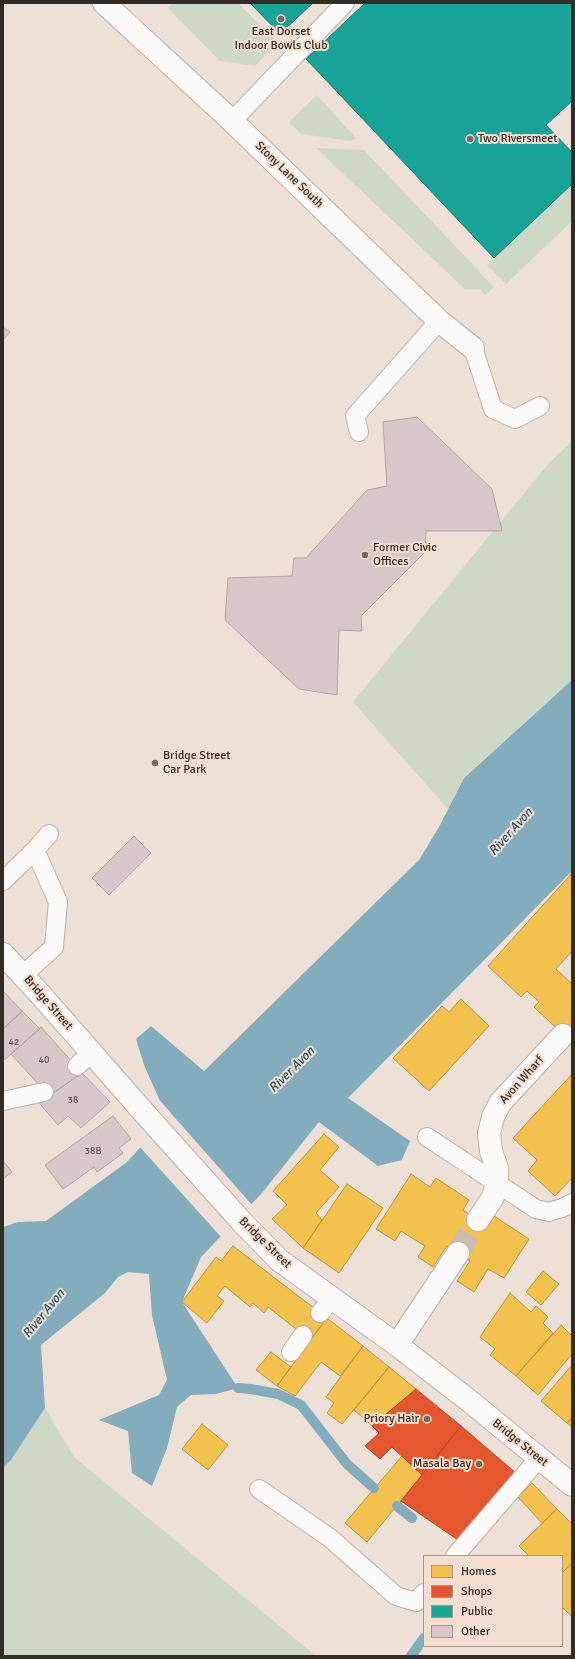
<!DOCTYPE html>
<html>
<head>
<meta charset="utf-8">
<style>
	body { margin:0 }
	#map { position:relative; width:575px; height:1659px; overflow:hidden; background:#ede0d7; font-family:Signika,sans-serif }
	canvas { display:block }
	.frame { position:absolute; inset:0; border:4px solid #332b25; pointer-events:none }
	.legend { position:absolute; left:423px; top:1555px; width:140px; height:92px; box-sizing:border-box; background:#f5decf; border:1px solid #a7968b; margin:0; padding:5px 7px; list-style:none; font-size:12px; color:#332b25 }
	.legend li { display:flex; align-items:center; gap:8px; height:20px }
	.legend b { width:20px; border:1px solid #a7968b }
</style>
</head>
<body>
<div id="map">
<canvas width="575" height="1659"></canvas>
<div class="frame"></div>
<ul class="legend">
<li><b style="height:11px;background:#f2c14e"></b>Homes</li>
<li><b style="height:11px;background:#e4572e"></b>Shops</li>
<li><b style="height:11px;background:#17a398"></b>Public</li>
<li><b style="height:11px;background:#d9c8ca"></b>Other</li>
</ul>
</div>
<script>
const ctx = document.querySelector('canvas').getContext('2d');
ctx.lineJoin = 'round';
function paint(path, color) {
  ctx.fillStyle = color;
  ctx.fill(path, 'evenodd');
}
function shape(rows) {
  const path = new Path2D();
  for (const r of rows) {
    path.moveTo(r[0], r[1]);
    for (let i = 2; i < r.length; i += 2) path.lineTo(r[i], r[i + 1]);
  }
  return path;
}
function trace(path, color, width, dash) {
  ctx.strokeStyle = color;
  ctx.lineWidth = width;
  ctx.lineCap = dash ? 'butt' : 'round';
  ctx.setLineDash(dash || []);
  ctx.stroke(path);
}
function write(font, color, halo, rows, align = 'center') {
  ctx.font = font + ' Signika,sans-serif';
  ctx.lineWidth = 4;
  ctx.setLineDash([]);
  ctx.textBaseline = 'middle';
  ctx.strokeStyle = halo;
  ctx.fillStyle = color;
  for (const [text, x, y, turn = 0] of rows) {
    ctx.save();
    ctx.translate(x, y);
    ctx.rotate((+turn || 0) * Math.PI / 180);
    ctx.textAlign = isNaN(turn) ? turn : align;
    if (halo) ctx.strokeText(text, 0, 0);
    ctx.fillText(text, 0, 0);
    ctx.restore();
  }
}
paint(shape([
	[173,3,238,3,278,43,255,66,220,61,168,8],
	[317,95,356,138,351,141,301,134,289,122],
	[316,148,364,150,494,287,485,295,480,289,465,289],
	[572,184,572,221,506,284,487,265],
	[572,441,572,680,464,777,448,809,353,702,548,464],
	[45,1408,74,1457,316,1656,3,1656,3,1468,11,1460]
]), '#ced8c6');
paint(shape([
	[572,680,572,871,348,1098,410,1141,402,1160,378,1166,319,1122,262,1193,201,1257,182,1302,238,1388,216,1394,191,1395,177,1407,167,1448,152,1486,132,1473,128,1431,99,1420,159,1395,167,1380,152,1315,149,1274,128,1272,118,1277,105,1293,41,1345,45,1408,11,1460,3,1468,3,1227,18,1222,46,1221,127,1162,171,1113,160,1101,144,1065,136,1039,151,1026,204,1071,419,860,439,827,464,778]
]), '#83adbd');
paint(shape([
	[160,1101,253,1206,222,1238,139,1146,168,1113,158,1103]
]), '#ede0d7');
const homes = shape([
	[572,873,572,951,556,969,572,984,572,1043,534,1007,539,1002,527,991,521,997,488,966,572,873],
	[461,999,489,1026,429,1091,393,1058,442,1006,449,1012,461,999],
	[572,1074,572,1178,555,1196,528,1171,537,1160,513,1138,572,1074],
	[324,1134,339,1147,320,1170,339,1187,316,1213,322,1220,303,1248,272,1219,287,1205,273,1191,324,1134],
	[411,1174,430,1187,436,1178,469,1200,463,1210,488,1226,494,1216,529,1239,504,1278,488,1269,474,1292,457,1281,470,1261,447,1246,433,1267,418,1257,425,1246,401,1231,395,1241,376,1229,411,1174],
	[347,1184,383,1208,339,1273,303,1248,347,1184],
	[233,1246,327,1318,310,1340,268,1307,264,1313,253,1303,250,1307,225,1286,217,1296,224,1301,207,1323,182,1302,216,1257,221,1261,233,1246],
	[543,1271,559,1284,541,1305,526,1292,543,1271],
	[510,1293,531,1312,536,1306,548,1317,543,1323,553,1333,516,1376,490,1355,495,1349,480,1337,510,1293],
	[327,1318,363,1346,340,1376,321,1362,295,1396,277,1386,327,1318],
	[561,1325,572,1336,572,1354,538,1395,516,1376,561,1325],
	[363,1346,389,1367,342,1424,327,1413,334,1403,326,1397,363,1346],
	[271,1352,291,1367,277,1386,256,1370,271,1352],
	[572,1365,572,1417,567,1423,541,1401,572,1365],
	[389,1367,416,1389,372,1426,354,1410,389,1367],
	[572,1417,572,1427,567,1423,572,1417],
	[202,1424,228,1445,208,1470,182,1449,202,1424],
	[402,1456,422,1475,367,1542,345,1523,402,1456],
	[532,1483,557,1509,542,1523,518,1497,532,1483],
	[557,1509,572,1524,572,1563,562,1573,562,1556,529,1556,519,1546,557,1509],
	[572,1563,572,1617,562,1607,562,1573,572,1563]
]);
paint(homes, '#f2c14e');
trace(homes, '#b99442', 1);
const shops = shape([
	[416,1389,461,1426,422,1475,392,1447,380,1459,365,1446,379,1433,372,1426,416,1389],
	[461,1426,517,1474,458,1540,401,1501,461,1426]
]);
paint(shops, '#e4572e');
trace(shops, '#af4a2b', 1);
const public = shape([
	[250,3,313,3,280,34,250,3],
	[365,3,572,3,572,101,546,125,572,152,572,184,494,258,306,59,365,3]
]);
paint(public, '#17a398');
trace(public, '#1f7f76', 1);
trace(shape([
	[238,1388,251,1389,278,1394,301,1405,347,1464,374,1488],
	[397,1506,412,1518],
	[411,1656,424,1638]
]), '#83adbd', 10);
const building = shape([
	[3,327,10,332,3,340,3,327],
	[417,417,492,489,502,531,426,531,425,552,361,616,362,631,339,630,337,695,299,689,225,620,228,578,292,576,294,558,306,558,367,490,387,486,383,422,417,417],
	[134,836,151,853,109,895,92,878,134,836],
	[3,991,22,1011,3,1029,3,991],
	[22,1011,40,1029,3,1061,3,1029,22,1011],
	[41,1027,82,1073,49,1096,11,1054,41,1027],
	[82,1073,110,1102,81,1128,68,1116,58,1125,36,1099,49,1096,82,1073],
	[113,1116,131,1139,119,1148,123,1153,97,1172,94,1167,63,1189,45,1165,113,1116],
	[3,1161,12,1172,3,1179,3,1161]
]);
paint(building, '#d9c8ca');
trace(building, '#b0a6a4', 1);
trace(shape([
	[458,1253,478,1220]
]), '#c8bcb3', 22, [22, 11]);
const lane = shape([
	[232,121,345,3],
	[473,348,493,409,515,419,540,406],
	[359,432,355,416,439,321],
	[3,881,35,850,49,834],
	[23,975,54,947,58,902,35,850],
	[77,1066,91,1053],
	[3,1101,44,1092],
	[427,1137,536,1209,549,1212,562,1208,572,1203],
	[320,1313,332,1299],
	[291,1352,303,1335],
	[259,1489,330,1538,396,1596,416,1602,424,1593],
	[455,1556,539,1458]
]);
const street = shape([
	[104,3,232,121,439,321,473,348],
	[478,1220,493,1197,497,1183,497,1168,491,1151,489,1133,493,1117,500,1103,563,1035],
	[397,1345,458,1253]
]);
const secondary = shape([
	[3,954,40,994,147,1116,242,1222,279,1260,397,1345,467,1399,572,1485]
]);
trace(lane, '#bcb2ab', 20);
trace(street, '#bcb2ab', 24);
trace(secondary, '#bcb2ab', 24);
trace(lane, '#fcfaf9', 18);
trace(street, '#fcfaf9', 22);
trace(secondary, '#fcfaf9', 22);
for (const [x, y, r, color] of [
	[281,19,4,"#746a63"],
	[470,139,4,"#746a63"],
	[365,555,4,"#746a63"],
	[155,763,4,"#746a63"],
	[427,1419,4,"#746a63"],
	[479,1464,4,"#746a63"]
]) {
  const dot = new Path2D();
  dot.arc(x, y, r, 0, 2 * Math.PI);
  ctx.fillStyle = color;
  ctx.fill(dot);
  trace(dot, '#f5decf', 1.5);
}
write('10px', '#5c524e', null, [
	["42",14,1042],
	["40",44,1060],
	["38",73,1100],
	["38B",93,1151]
]);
write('12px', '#332b25', '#f5decf', [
	["East Dorset",281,32,"center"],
	["Indoor Bowls Club",281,46,"center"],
	["Two Riversmeet",478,139],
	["Former Civic",373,548],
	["Offices",373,562],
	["Bridge Street",163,756],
	["Car Park",163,770],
	["Priory Hair",419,1419,"right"],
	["Masala Bay",471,1464,"right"]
], 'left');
write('12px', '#332b25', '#f5decf', [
	["Stony Lane South",289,175,44],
	["Bridge Street",48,1003,49],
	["Avon Wharf",522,1080,-48],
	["Bridge Street",265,1243,44],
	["Bridge Street",520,1443,39]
]);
write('italic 13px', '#1d5367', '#f5decf', [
	["River Avon",511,832,-48],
	["River Avon",292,1070,-45],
	["River Avon",44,1314,-51]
]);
</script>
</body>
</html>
